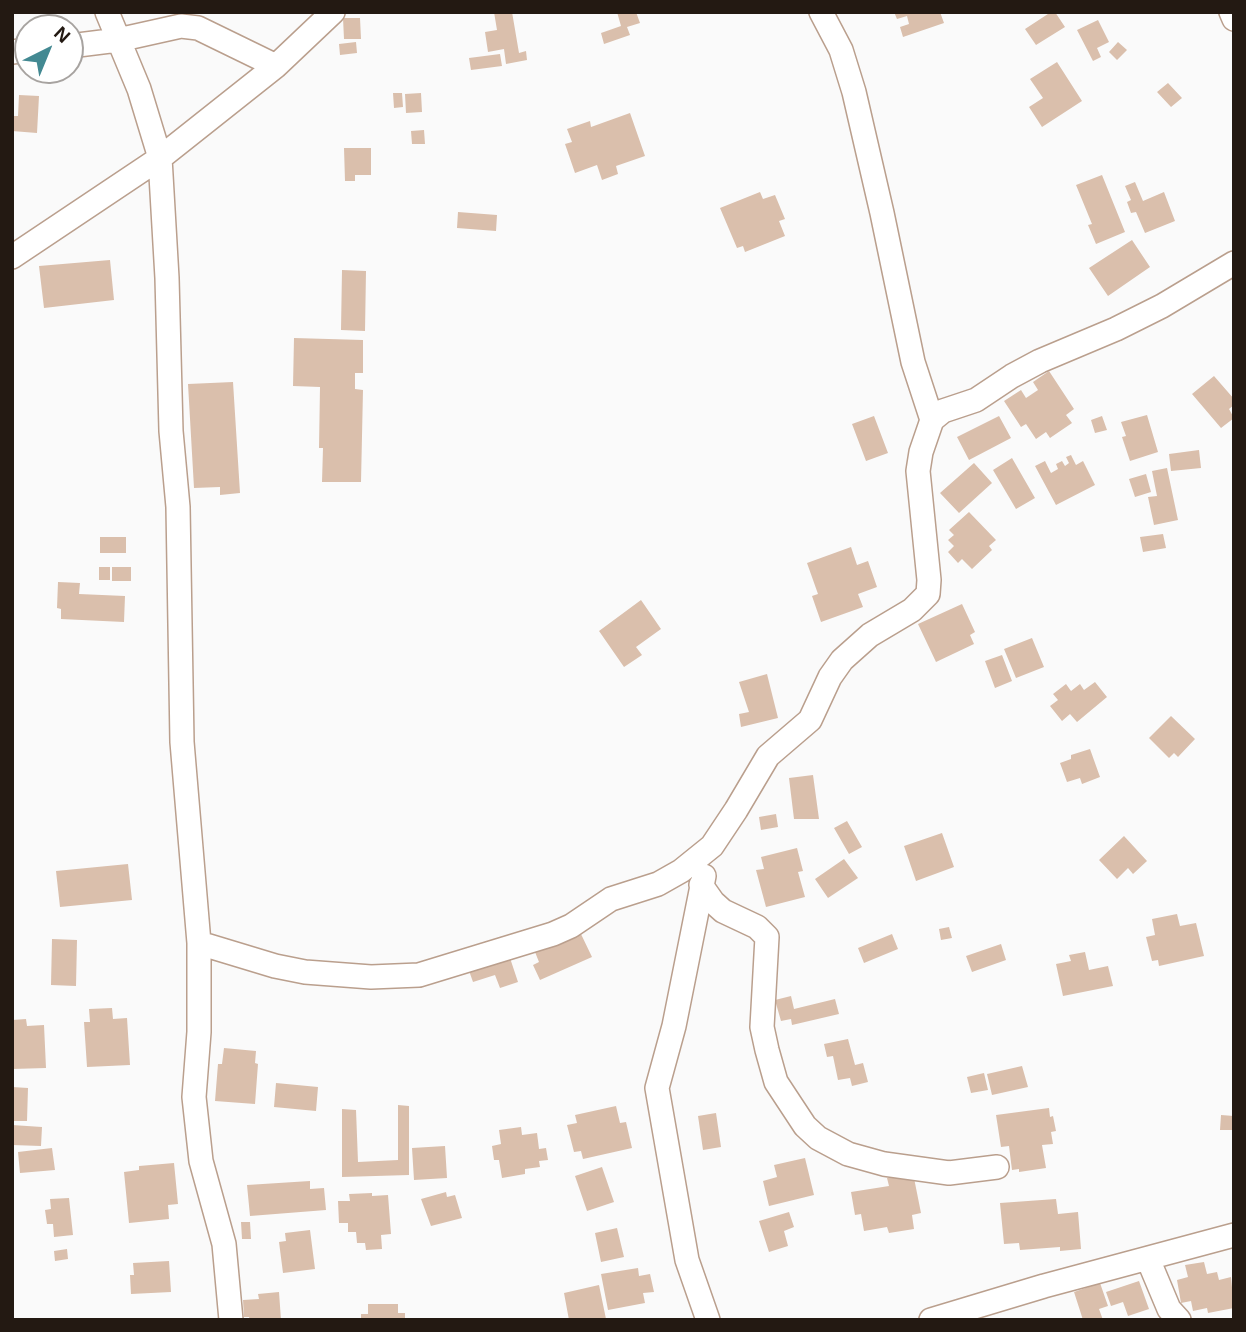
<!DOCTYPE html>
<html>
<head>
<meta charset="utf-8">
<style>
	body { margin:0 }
	#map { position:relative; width:1246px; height:1332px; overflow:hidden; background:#fafafa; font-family:Helvetica,sans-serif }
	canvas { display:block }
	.frame { position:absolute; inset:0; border:14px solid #231912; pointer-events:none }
	.north { position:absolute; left:14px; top:14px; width:70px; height:70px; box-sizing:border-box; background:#fff; border:2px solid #a7a3a0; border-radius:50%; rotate:43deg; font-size:19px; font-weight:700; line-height:28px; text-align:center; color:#231912 }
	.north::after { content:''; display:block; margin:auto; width:24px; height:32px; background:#438992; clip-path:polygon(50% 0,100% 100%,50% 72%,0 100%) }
</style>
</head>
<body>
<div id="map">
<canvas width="1246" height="1332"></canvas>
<div class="frame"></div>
<div class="north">N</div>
</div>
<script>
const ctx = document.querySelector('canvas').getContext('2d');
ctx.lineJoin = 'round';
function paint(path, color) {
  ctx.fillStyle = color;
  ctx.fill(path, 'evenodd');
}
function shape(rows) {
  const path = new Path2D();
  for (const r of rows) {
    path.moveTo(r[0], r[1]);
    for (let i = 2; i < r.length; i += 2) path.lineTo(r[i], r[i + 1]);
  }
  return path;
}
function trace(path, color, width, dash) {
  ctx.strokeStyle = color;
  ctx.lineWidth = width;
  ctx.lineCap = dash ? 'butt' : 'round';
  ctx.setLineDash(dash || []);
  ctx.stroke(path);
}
paint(shape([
	[494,12,512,12,519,53,526,51,527,60,506,64,504,49,488,52,485,32,497,30],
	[617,12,636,12,640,23,627,27,630,35,604,44,601,33,621,26],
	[894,12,940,12,944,23,903,37,900,27,909,24,907,16,897,19],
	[1051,12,1055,12,1065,27,1036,45,1025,29],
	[343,18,360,18,361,39,344,39],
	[1098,20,1109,42,1097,48,1101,57,1093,61,1077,30],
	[356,42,357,53,340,55,339,44],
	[1118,42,1127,50,1117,60,1109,52],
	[500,54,502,66,471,70,469,58],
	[1057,62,1082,101,1042,127,1029,107,1043,98,1030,79],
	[1168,83,1182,98,1171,107,1157,92],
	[393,93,402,93,403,107,394,108],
	[421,93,422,112,406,113,405,94],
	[19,95,39,96,37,133,12,131,12,116,18,116],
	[630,113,645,156,616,166,618,174,602,180,597,165,575,173,565,144,572,142,567,129,590,121,591,127],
	[424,130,425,144,412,144,411,131],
	[344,148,371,148,371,175,355,175,355,181,345,181],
	[1102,175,1125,232,1096,244,1088,225,1092,224,1076,185],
	[1135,182,1143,201,1164,192,1175,221,1145,233,1136,212,1131,213,1127,202,1131,200,1125,186],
	[760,192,763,199,775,195,785,219,779,221,785,236,745,252,743,246,737,248,720,208],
	[458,212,497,215,496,231,457,228],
	[1132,240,1150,267,1108,296,1089,268],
	[110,260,114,300,44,308,39,266],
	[342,270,366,271,365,331,341,330],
	[294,338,363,340,363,373,355,373,355,389,363,390,361,482,322,482,323,448,319,448,320,387,293,386],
	[1049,371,1074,409,1066,415,1072,423,1050,438,1046,432,1036,439,1026,424,1021,427,1004,401,1021,390,1026,398,1038,390,1033,382],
	[1214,376,1234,399,1234,405,1229,409,1234,418,1221,428,1192,394],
	[233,382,240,493,220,495,220,487,194,488,188,384],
	[1147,415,1158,452,1130,461,1122,437,1126,436,1121,422],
	[874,416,888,453,866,461,852,424],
	[999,416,1011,438,969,460,957,437],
	[1102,416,1107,430,1095,433,1091,420],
	[1199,450,1201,468,1171,471,1169,454],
	[1071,455,1076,465,1083,461,1095,485,1056,505,1035,466,1045,461,1051,473,1058,469,1056,464,1062,461,1065,466,1069,463,1066,457],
	[1012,458,1035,498,1016,509,993,470],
	[974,463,992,483,959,513,940,493],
	[1167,468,1178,520,1154,525,1148,497,1157,496,1152,471],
	[1146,474,1151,492,1135,497,1129,479],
	[969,512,996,540,989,546,992,550,972,569,962,559,958,563,948,552,954,546,948,540,954,535,949,530],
	[1163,534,1166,548,1143,552,1140,537],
	[100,537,126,537,126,553,100,553],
	[851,547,857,565,868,561,877,587,858,594,863,607,821,622,812,596,818,594,807,563],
	[99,567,110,567,110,580,99,580],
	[112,567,131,567,131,581,112,581],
	[58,582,80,583,79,594,125,596,124,622,61,619,61,609,57,608],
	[641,600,661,629,636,647,642,655,624,667,599,631],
	[962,604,975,632,970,635,974,644,936,662,918,624],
	[1032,638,1044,667,1016,678,1004,649],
	[1002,655,1012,681,995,688,985,661],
	[767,674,778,718,741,727,739,714,749,712,739,682],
	[1095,682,1107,697,1077,722,1070,714,1062,721,1050,706,1058,700,1053,694,1066,684,1071,691,1080,684,1084,690],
	[1171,716,1195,739,1178,757,1174,753,1169,758,1149,738],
	[1090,749,1100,777,1082,784,1080,778,1067,782,1060,763,1071,759,1071,755],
	[813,775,819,819,794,819,789,778],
	[776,814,778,827,761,830,759,817],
	[847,821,862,847,849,854,834,828],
	[942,833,954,867,916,881,904,846],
	[1124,836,1147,861,1133,874,1128,868,1117,879,1099,860],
	[797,848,803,871,798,872,805,897,766,907,756,870,764,869,761,857],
	[844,859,858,878,828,898,815,879],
	[128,864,132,900,60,907,56,871],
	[1177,914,1180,926,1196,923,1204,956,1159,966,1158,960,1152,961,1146,937,1155,935,1152,919],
	[949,927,952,938,941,940,939,929],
	[580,932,592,957,540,980,533,965,539,962,535,952],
	[892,934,898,949,864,963,858,948],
	[52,939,77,940,76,986,51,985],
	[1001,944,1006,960,972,972,966,956],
	[508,952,518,982,500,988,495,975,473,982,467,965],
	[1085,952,1089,970,1108,966,1113,986,1063,996,1056,964,1071,961,1069,955],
	[791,996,794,1009,835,999,839,1014,792,1025,791,1019,781,1021,775,1000],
	[112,1008,113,1019,127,1018,130,1065,87,1067,84,1022,90,1022,89,1009],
	[26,1019,27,1026,44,1025,46,1068,12,1069,12,1020],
	[848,1039,855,1065,863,1063,868,1082,852,1086,850,1078,838,1080,833,1056,827,1057,824,1044],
	[224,1048,256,1051,255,1063,258,1064,255,1104,215,1101,218,1064,222,1064],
	[1022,1066,1028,1087,992,1095,987,1074],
	[984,1073,988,1090,971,1093,967,1077],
	[276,1083,318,1087,316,1111,274,1107],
	[12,1087,28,1088,27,1121,12,1121],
	[398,1105,409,1106,409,1175,342,1177,342,1109,356,1110,358,1162,398,1160],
	[616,1106,620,1123,626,1122,632,1148,583,1159,581,1151,574,1152,567,1125,577,1123,575,1115],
	[1049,1108,1050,1117,1053,1116,1056,1131,1051,1132,1053,1144,1042,1145,1046,1168,1019,1172,1019,1169,1012,1170,1009,1146,1001,1147,996,1115],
	[716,1113,721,1147,703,1150,698,1116],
	[1221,1115,1234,1116,1234,1130,1220,1130],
	[12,1125,42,1127,41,1146,12,1145],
	[521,1127,522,1135,537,1133,539,1149,546,1148,548,1160,539,1161,540,1167,525,1169,525,1174,502,1178,499,1160,494,1160,492,1146,501,1144,499,1130],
	[445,1146,447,1178,414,1180,412,1148],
	[52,1148,55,1170,20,1173,18,1152],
	[805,1158,814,1195,769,1206,763,1181,777,1177,774,1165],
	[174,1163,178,1204,168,1205,169,1219,129,1223,124,1172,139,1170,139,1166],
	[602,1167,614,1202,587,1211,575,1176],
	[913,1173,921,1213,912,1215,914,1229,889,1233,887,1227,864,1231,861,1214,855,1215,851,1192,889,1186,887,1178],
	[310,1181,310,1189,324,1188,326,1210,250,1216,247,1185],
	[446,1192,447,1197,455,1195,462,1218,431,1226,421,1199],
	[372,1193,372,1196,388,1195,391,1234,381,1235,382,1249,366,1250,365,1243,357,1243,356,1232,348,1232,348,1223,339,1223,338,1201,350,1201,349,1194],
	[69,1198,73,1235,54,1237,53,1224,47,1224,45,1210,51,1209,50,1199],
	[1056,1199,1058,1214,1078,1212,1081,1249,1060,1251,1060,1247,1020,1250,1019,1243,1004,1244,1000,1203],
	[789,1212,794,1227,784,1231,788,1246,769,1252,759,1221],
	[241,1222,250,1222,251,1239,242,1239],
	[617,1228,624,1257,601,1262,595,1233],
	[310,1230,315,1269,283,1273,279,1242,286,1241,285,1233],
	[67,1249,68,1259,55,1261,54,1251],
	[169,1261,171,1292,131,1294,130,1275,134,1275,133,1263],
	[1204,1262,1207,1274,1217,1272,1219,1280,1231,1277,1234,1308,1208,1313,1207,1308,1193,1311,1191,1301,1181,1303,1177,1280,1188,1277,1185,1265],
	[638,1268,639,1276,650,1274,654,1292,643,1293,645,1303,608,1310,601,1274],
	[1139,1281,1149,1309,1128,1316,1123,1302,1111,1306,1106,1292],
	[1100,1283,1108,1306,1099,1309,1103,1320,1083,1320,1074,1292],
	[599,1285,606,1319,569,1320,564,1293],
	[279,1292,281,1320,250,1320,249,1317,244,1317,243,1300,259,1299,258,1294],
	[368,1304,398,1304,398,1313,405,1313,405,1320,361,1320,361,1314,368,1314]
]), '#dabfac');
const street = shape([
	[107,12,139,89,160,158,167,278,171,431,178,507,182,742,199,943,199,1032,194,1097,201,1161,224,1244,231,1320],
	[821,12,841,50,854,92,882,213,913,362,932,420],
	[1231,12,1234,19],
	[70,46,118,40,181,26,198,28,276,66],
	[12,52,28,50],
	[12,257,160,158,276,66,333,12],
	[704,876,674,1026,657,1088,687,1260,708,1320],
	[701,885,713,902,723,911,757,927,767,937,762,1027,767,1050,776,1082,805,1126,818,1138,848,1154,884,1164,949,1173,997,1167],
	[199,943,275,966,305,972,371,977,419,975,553,934,571,926,611,899,658,884,681,871,712,846,736,810,768,756,810,720,830,677,842,660,870,635,912,610,928,594,929,580,918,471,921,452,932,420,943,411,976,400,1012,376,1040,361,1116,329,1162,306,1234,263],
	[1148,1259,1169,1309,1179,1320],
	[931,1320,1044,1286,1234,1235]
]);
trace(street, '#ba9f8d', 26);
trace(street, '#fff', 23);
</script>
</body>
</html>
